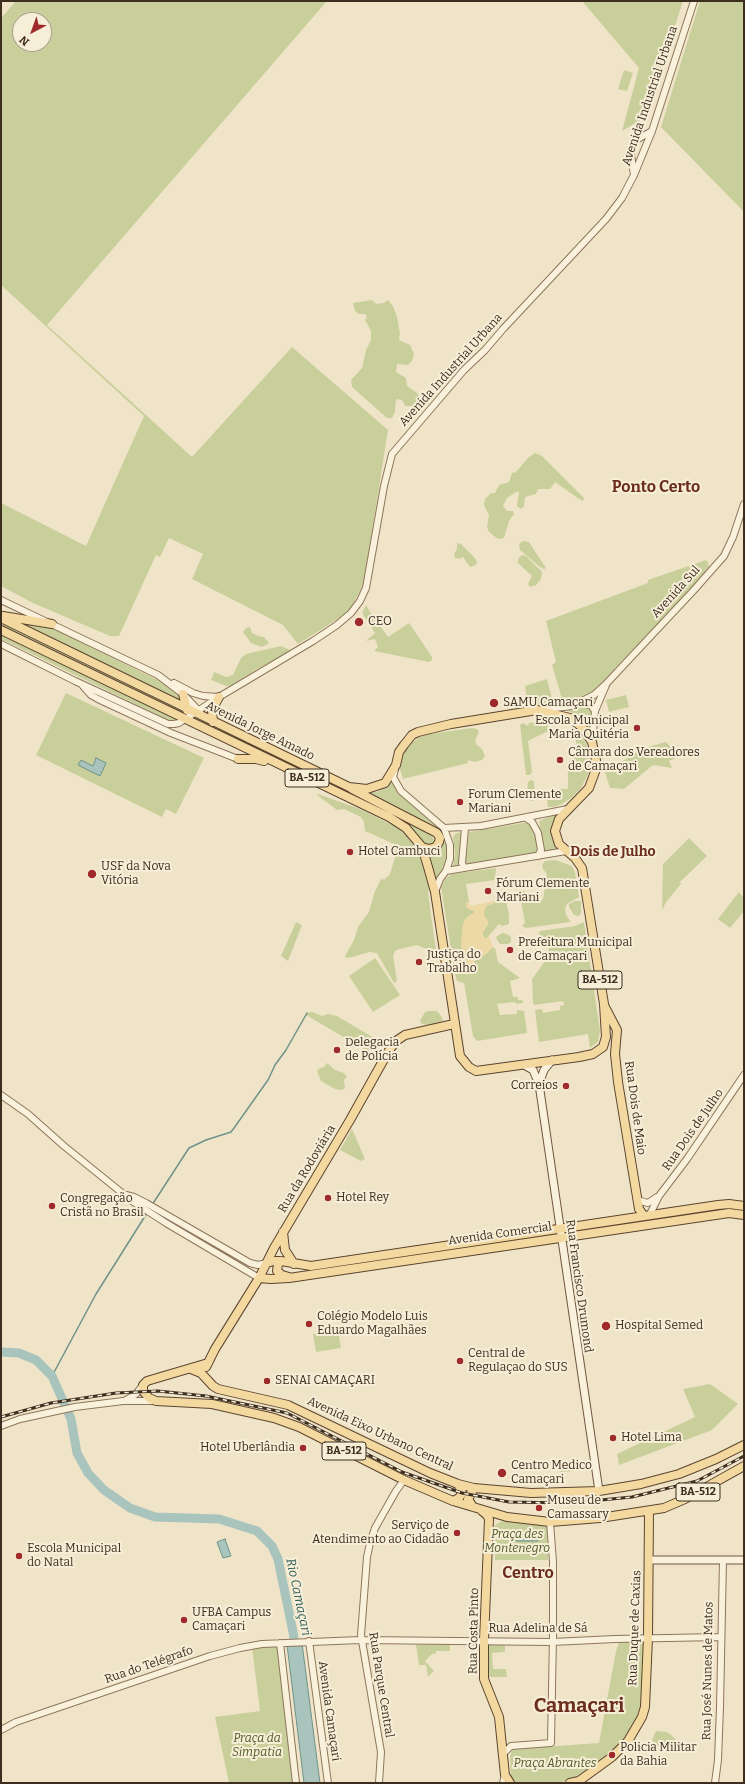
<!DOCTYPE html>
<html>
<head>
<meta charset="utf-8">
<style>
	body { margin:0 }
	#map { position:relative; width:745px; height:1784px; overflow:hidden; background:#f0e4c8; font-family:Bitter,serif }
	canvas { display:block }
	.frame { position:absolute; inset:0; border:2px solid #3d2e20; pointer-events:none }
	.north { position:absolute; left:12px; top:12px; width:40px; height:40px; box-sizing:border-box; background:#f7eed8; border:1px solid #ada18e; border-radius:50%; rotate:221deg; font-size:11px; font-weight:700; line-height:16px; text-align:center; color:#3d2e20 }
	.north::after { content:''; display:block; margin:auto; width:14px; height:18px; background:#9e2a2b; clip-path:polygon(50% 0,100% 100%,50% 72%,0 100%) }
</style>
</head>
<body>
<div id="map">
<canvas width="745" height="1784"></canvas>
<div class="frame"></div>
<div class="north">N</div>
</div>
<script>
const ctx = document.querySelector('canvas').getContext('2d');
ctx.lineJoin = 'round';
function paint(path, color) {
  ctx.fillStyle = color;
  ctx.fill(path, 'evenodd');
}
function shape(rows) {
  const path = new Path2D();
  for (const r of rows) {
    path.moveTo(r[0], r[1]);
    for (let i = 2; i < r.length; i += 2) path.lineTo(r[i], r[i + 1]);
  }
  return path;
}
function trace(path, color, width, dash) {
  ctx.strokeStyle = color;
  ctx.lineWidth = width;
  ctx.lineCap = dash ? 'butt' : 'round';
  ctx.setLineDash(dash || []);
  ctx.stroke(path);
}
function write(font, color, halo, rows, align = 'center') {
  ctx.font = font + ' Bitter,serif';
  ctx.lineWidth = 4;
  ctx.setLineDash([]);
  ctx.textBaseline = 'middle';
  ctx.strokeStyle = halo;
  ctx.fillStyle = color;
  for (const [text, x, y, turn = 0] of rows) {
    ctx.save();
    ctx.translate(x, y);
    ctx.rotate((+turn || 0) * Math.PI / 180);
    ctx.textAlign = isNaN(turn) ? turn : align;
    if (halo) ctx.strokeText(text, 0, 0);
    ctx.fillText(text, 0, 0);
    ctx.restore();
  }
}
paint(shape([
	[16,1,327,1,47,325,192,457,292,347,388,430,364,583,352,606,341,617,298,644,283,625,192,579,203,554,169,538,160,557,156,555,119,636,110,636,33,603,1,586,1,503,86,546,144,416,1,285,1,18],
	[20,20,44,20,44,44,20,44],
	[582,1,683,1,646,117,622,131,639,68],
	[700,1,744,1,744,212,661,127],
	[624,70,633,73,627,91,618,89],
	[372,300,376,304,384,303,388,300,393,306,397,317,400,333,399,340,410,345,414,354,412,361,408,365,397,364,396,372,406,378,407,386,416,392,421,398,420,403,413,406,405,406,402,400,396,399,395,412,392,418,387,418,352,387,351,380,362,368,366,350,371,340,371,331,365,320,367,317,365,314,359,314,355,311,353,303],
	[535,453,542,456,584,498,583,501,579,499,555,482,550,489,538,489,536,494,525,497,524,506,521,509,517,506,519,492,516,492,507,498,503,506,507,511,513,511,514,514,509,521,504,538,498,539,489,532,487,527,489,515,484,505,485,499,491,493,495,493,499,485,509,482,512,473,516,472,528,458],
	[523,541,529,542,546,568,544,569,540,567,520,550,519,544],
	[457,543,461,544,474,557,477,562,476,565,470,567,463,557,459,559,455,558,454,554,457,549],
	[522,555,526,556,542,572,541,579,536,585,530,587,528,584,532,576,518,563,518,559],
	[706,560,708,562,709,567,692,589,616,667,594,693,586,697,569,701,562,699,552,665,556,662,546,621,648,583,648,580],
	[366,605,378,625,379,624,388,637,409,623,432,657,432,660,429,662,374,651,378,647,375,639,366,641,375,633,362,613],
	[8,619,52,628,166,684,179,695,181,701],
	[1,622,182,710,181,713,1,626],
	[250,627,252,633,258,636,264,637,269,643,262,647,251,643,243,632,246,628],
	[1,632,178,719,178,720,168,720,1,639],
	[281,646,290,650,288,654,257,669,231,686,226,686,211,680,214,672,226,677,233,675,241,658,246,654],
	[547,679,553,702,528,707,525,686],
	[66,693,204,758,176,814,166,809,162,817,36,755],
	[626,695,629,707,609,712,606,700],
	[584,706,589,707,592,711,590,729,575,715,567,710],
	[203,720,413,823,431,835,434,839,434,843,431,845,426,844,412,829,202,723],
	[545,721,548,725,548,731,528,741,532,772,530,775,526,775,520,725,523,723,528,726,529,723],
	[472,728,477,729,479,732,475,741,477,745,482,749,485,756,482,760,474,762,468,760,468,763,403,779,399,766,404,753,411,743,423,735],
	[574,730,582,737,588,748,590,763,588,774,581,788,571,798,562,804,554,807,548,807,547,798,550,792,557,789,568,789,568,763,577,750,576,741,572,734],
	[666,742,676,752,676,758,669,761,672,768,653,765,624,789,610,788,605,772,644,748],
	[393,778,441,829,448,843,448,859,436,884,429,855,436,854,439,851,443,845,443,835,366,792,377,792,386,786],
	[532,780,534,782,535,799,533,801,528,800,527,793,528,782],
	[318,794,360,809,398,828,407,836,417,850,430,885,428,893,437,958,430,957,428,950,417,945,396,950,393,955,397,981,394,983,377,953,369,952,353,957,346,958,345,956,354,940,358,927,369,912,375,891,379,883,382,878,384,880,390,874,395,857,391,854,394,844,365,831,364,822,361,817,344,809,337,810,317,795],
	[558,813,552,828,552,837,561,851,542,854,543,850,539,821],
	[529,822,535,832,539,849,536,854,466,865,465,864,469,832],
	[464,832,462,866,453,867,455,854,453,836,457,833],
	[689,838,707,856,680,882,681,884,666,902,662,910,663,866,662,865],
	[555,860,572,866,575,872,579,897,568,903,565,908,566,915,571,922,526,928,522,926,525,923,519,891,525,891,528,903,539,902,543,899,547,874,543,869,542,865,545,861],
	[496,868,495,880,466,884,469,902,466,903,467,908,474,911,474,913,466,918,461,945,465,955,466,961,473,964,478,956,487,953,491,947,495,948,498,962,520,978,510,981,513,997,518,997,518,1000,522,1000,523,1003,516,1004,515,1002,497,1004,500,1015,517,1014,517,1010,524,1011,527,1033,477,1041,473,1036,464,983,457,981,455,974,441,887,445,879,452,874],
	[739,892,744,898,744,911,730,928,718,919],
	[505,897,509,914,509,924,502,926,499,924,487,938,484,938,482,933,488,924,483,915,485,908,487,905,494,903,494,901,500,900,500,898],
	[575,901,581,901,581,913,579,916,574,915,569,907,569,904],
	[296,922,302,925,288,961,281,956],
	[584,922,600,1031,598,1042,590,1048,588,1034,539,1042,535,1010,542,1009,543,1013,560,1010,560,1006,564,1005,563,1001,534,1005,533,1002,532,979,548,957,549,948,546,942,542,939,539,933,540,931,575,926],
	[502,933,507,934,511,937,511,942,508,944,500,944,497,940,496,937],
	[375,958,400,995,373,1012,349,976],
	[429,1011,437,1011,441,1016,443,1020,440,1025,435,1026,422,1024,420,1021,425,1012],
	[313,1012,322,1016,328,1014,337,1016,374,1038,380,1044,377,1047,373,1044,369,1045,369,1052,306,1015,307,1013],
	[327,1063,335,1070,344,1073,347,1077,344,1080,345,1088,342,1090,335,1089,321,1081,317,1071,320,1068,324,1067],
	[352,1129,365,1159,361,1161,340,1150],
	[338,1330,341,1348,316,1352,313,1334],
	[710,1384,738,1404,712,1430,619,1465,617,1454,695,1417,683,1389],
	[573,1461,574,1471,560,1472,559,1462],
	[502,1521,547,1526,548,1560,495,1560,495,1525],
	[279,1642,295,1783,229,1783,215,1717,260,1711,252,1647],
	[619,1642,646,1642,642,1710,635,1726,617,1749,574,1779,557,1783,515,1783,513,1781,511,1778,510,1756,513,1749,599,1743,616,1651],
	[450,1644,450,1651,436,1651,436,1653,432,1654,425,1661,434,1671,428,1677,426,1665,419,1665,416,1645],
	[487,1645,505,1645,505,1652,492,1653,493,1669,506,1669,507,1677,489,1677],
	[656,1731,667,1732,670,1734,675,1739,677,1749,671,1751,665,1750,655,1744,652,1740]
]), '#c9cf9b');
paint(shape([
	[494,901,494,904,487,905,484,911,484,915,488,921,488,924,482,933,484,938,487,938,489,936,493,947,485,955,478,956,470,966,466,961,465,955,461,945,462,932,463,924,466,918,474,913,474,911,467,908,466,903,469,902,470,906]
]), '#ecd9a5');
const water = shape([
	[96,758,106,763,100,776,78,765,81,760,93,766,96,758],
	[538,1534,538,1541,516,1541,516,1535,538,1534],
	[225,1539,231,1556,223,1558,217,1542,225,1539],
	[302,1643,320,1783,304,1783,287,1645,302,1643]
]);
paint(water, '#a9c4bc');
trace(water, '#6f938a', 1);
trace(shape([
	[152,1205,189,1148,206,1140,231,1132,234,1128,268,1080,275,1065,286,1050,307,1013],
	[52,1376,96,1294,147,1213]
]), '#6f938a', 1.5);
trace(shape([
	[1,1352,19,1353,36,1360,52,1376,71,1419,77,1453,88,1473,104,1490,130,1508,155,1517,219,1519,257,1531,272,1546,278,1559,293,1632,296,1652]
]), '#a9c4bc', 9);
const tertiary = shape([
	[636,140,652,131],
	[631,155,634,175],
	[1,600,158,675,183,694,200,712],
	[1,644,75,681,168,724,174,724,179,723,219,697,313,641,337,625,351,613,360,601,366,588,384,486,392,454,464,370,485,350,503,329,606,219,622,198,634,175,652,131,694,1],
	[174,683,193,693,203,696,219,697],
	[83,686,91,695,98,699,171,733,238,759],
	[580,703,591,705,595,711],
	[539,710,572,706,594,695,606,684,694,590,724,556,733,537,744,504],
	[592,742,595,711,606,685],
	[395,769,393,777,401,791,444,828,481,826,568,809],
	[526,818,532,822,538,833,541,850,538,856],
	[464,868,462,863,465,828],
	[446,871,566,851],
	[435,892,440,879,446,871,450,859,450,845,444,828],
	[1,1095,28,1114,64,1146,132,1201,166,1223,259,1278],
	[126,1195,134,1197,146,1203,250,1263,258,1265,267,1263],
	[637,1200,648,1203,657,1197],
	[649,1216,659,1196,687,1159,744,1075],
	[126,1400,136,1394,143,1385],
	[1,1426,20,1419,75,1407,123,1401,154,1401],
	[309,1641,328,1783],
	[280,1643,296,1783],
	[1,1730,16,1722,210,1656,240,1648,262,1644,360,1640,552,1642,615,1639,720,1637],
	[502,1755,511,1746,551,1743,553,1636,553,1562,550,1522],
	[379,1783,381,1752,361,1635,367,1557,370,1543,375,1528,396,1491,404,1480],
	[503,1783,505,1775],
	[715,1783,718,1760,720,1707,723,1560]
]);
const secondary = shape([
	[524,1065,533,1070,539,1084,599,1491],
	[539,1084,544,1070,552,1060],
	[649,1560,744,1560]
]);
const primary = shape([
	[3,616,52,624],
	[1,618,349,787,367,789,385,783,396,765,399,752,404,745,412,735,418,732,451,724,537,710,570,718,582,727,592,742,596,760,596,769,589,788,559,819,555,831,559,844,575,858,582,868,604,1004,606,1037,603,1047,593,1054,579,1057,476,1071,469,1067,460,1056,435,892,428,867,422,847,406,828,389,817,1,630],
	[183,694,187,710],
	[213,722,212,710,219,697],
	[238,759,256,759,264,761],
	[352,789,437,833,440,838,439,842,436,847,429,849,422,847],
	[604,1005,617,1030,615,1054,618,1082,639,1209,644,1216],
	[283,1232,285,1250,294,1264],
	[281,1261,278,1264,277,1271,282,1275,289,1277],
	[267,1263,273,1261,281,1261,311,1266,718,1205,729,1204,744,1206],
	[259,1278,271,1279,289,1278,729,1213,744,1215],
	[208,1363,147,1381,143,1385,143,1391,149,1398,156,1401,212,1404,274,1418,299,1427,404,1480,453,1501,507,1517,550,1522,600,1518,664,1508,685,1499,744,1466],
	[206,1367,215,1349,259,1278,274,1248,350,1120,388,1052,396,1041,405,1035,454,1024],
	[191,1369,201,1373,213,1386,218,1389,288,1405,430,1473,458,1484,474,1488,531,1493,599,1491,641,1484,679,1474,716,1459,744,1445],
	[453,1501,459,1498,462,1493,458,1484],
	[473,1507,468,1499,474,1488],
	[482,1511,487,1515,489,1519,484,1640,484,1679,499,1717,505,1775,510,1783],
	[570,1783,579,1781,612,1757,628,1741,642,1717,645,1707,648,1638,649,1511]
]);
trace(tertiary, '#8d765c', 8);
trace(secondary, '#6f573f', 9);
trace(primary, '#5b4430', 10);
trace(tertiary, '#faf1dc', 6);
trace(secondary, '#faf1dc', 7);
trace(primary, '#f3d9a0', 8);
const rail = shape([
	[1,1417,51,1403,116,1393,158,1391,206,1396,287,1413,402,1472,462,1493,509,1502,570,1503,632,1497,697,1481,744,1456]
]);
trace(rail, '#3d2e20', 3);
trace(rail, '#f7eed8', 1.5, [4.5]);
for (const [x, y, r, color] of [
	[359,622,5,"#9e2a2b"],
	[494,703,5,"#9e2a2b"],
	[637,728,4,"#9e2a2b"],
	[560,760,4,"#9e2a2b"],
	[460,802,4,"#9e2a2b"],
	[350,852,4,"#9e2a2b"],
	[92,874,5,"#9e2a2b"],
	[488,891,4,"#9e2a2b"],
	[510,950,4,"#9e2a2b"],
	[419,962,4,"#9e2a2b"],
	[337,1050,4,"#9e2a2b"],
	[566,1086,4,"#9e2a2b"],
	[328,1198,4,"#9e2a2b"],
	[52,1206,4,"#9e2a2b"],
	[309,1324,4,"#9e2a2b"],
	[606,1326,5,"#9e2a2b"],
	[460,1361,4,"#9e2a2b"],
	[267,1381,4,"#9e2a2b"],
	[613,1438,4,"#9e2a2b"],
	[303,1448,4,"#9e2a2b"],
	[502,1473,5,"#9e2a2b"],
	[539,1508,4,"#9e2a2b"],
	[457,1533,4,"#9e2a2b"],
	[19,1556,4,"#9e2a2b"],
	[184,1620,4,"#9e2a2b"],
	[612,1755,4,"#9e2a2b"]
]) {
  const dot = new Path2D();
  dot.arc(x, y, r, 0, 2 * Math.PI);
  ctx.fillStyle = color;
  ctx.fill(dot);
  trace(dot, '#f7eed8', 1.5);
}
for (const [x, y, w] of [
	[307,778,44],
	[600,980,44],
	[344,1451,44],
	[698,1492,44]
]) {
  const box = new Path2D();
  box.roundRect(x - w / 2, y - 9, w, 18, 3);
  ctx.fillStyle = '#f7eed8';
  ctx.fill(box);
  trace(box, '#3d2e20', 1);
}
write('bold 11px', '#3d2e20', null, [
	["BA-512",307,778],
	["BA-512",600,980],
	["BA-512",344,1451],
	["BA-512",698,1492]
]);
write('12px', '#3d2e20', '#f7eed8', [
	["Avenida Industrial Urbana",650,96,-71],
	["Avenida Industrial Urbana",451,370,-48],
	["Avenida Sul",676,592,-48],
	["Avenida Jorge Amado",260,731,26],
	["Rua Dois de Maio",635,1108,82],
	["Rua Dois de Julho",693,1130,-55],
	["Rua da Rodoviária",307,1169,-59],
	["Avenida Comercial",500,1234,-8],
	["Rua Francisco Drumond",579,1286,82],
	["Avenida Eixo Urbano Central",380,1434,25],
	["Rua Duque de Caxias",635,1628,-88],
	["Rua Adelina de Sá",538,1629],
	["Rua Costa Pinto",474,1631,-89],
	["Rua do Telégrafo",149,1665,-19],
	["Rua José Nunes de Matos",708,1671,-89],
	["Rua Parque Central",381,1685,81],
	["Avenida Camaçari",329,1711,82]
]);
write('12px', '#3d2e20', '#f7eed8', [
	["CEO",368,622],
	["SAMU Camaçari",503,703],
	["Escola Municipal",629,721,"right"],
	["Maria Quitéria",629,735,"right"],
	["Câmara dos Vereadores",568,753],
	["de Camaçari",568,767],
	["Forum Clemente",468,795],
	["Mariani",468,809],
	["Hotel Cambuci",358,852],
	["USF da Nova",101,867],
	["Vitória",101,881],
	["Fórum Clemente",496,884],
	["Mariani",496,898],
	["Prefeitura Municipal",518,943],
	["de Camaçari",518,957],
	["Justiça do",427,955],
	["Trabalho",427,969],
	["Delegacia",345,1043],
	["de Polícia",345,1057],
	["Correios",558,1086,"right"],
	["Hotel Rey",336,1198],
	["Congregação",60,1199],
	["Cristã no Brasil",60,1213],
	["Colégio Modelo Luis",317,1317],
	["Eduardo Magalhães",317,1331],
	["Hospital Semed",615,1326],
	["Central de",468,1354],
	["Regulaçao do SUS",468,1368],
	["SENAI CAMAÇARI",275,1381],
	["Hotel Lima",621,1438],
	["Hotel Uberlândia",295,1448,"right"],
	["Centro Medico",511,1466],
	["Camaçari",511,1480],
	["Museu de",547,1501],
	["Camassary",547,1515],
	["Serviço de",449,1526,"right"],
	["Atendimento ao Cidadão",449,1540,"right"],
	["Escola Municipal",27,1549],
	["do Natal",27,1563],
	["UFBA Campus",192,1613],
	["Camaçari",192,1627],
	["Policia Militar",620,1748],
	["da Bahia",620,1762]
], 'left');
write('italic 12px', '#4d5a26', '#f7eed8', [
	["Praça des",517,1535],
	["Montenegro",517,1549],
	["Praça da",257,1739],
	["Simpatia",257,1753],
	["Praça Abrantes",555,1764]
]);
write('italic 13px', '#2f5d5a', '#f7eed8', [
	["Rio Camaçari",298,1597,78]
]);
write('bold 14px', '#6b2e1e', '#f7eed8', [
	["Dois de Julho",613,852]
]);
write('bold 16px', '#6b2e1e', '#f7eed8', [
	["Ponto Certo",656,488],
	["Centro",528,1574]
]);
write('bold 20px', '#6b2e1e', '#f7eed8', [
	["Camaçari",579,1706]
]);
</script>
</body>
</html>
